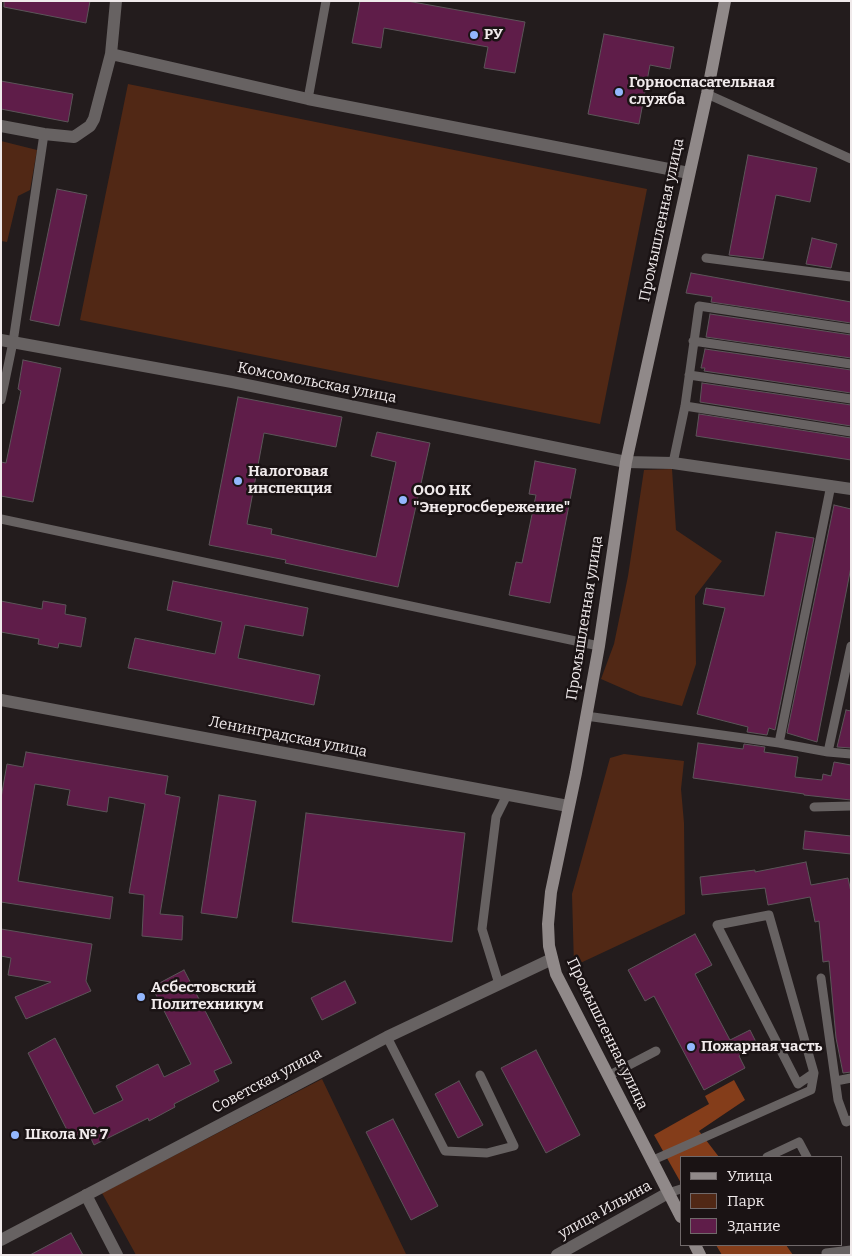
<!DOCTYPE html>
<html>
<head>
<meta charset="utf-8">
<style>
	body { margin:0 }
	#map { position:relative; width:852px; height:1256px; overflow:hidden; background:#231c1d; font-family:Bitter,serif }
	canvas { display:block }
	.frame { position:absolute; inset:0; border:2px solid #f0eaeb; pointer-events:none }
	.legend { position:absolute; left:680px; top:1156px; width:162px; height:90px; box-sizing:border-box; background:#1a1314; border:1px solid #70696a; margin:0; padding:6px 9px; list-style:none; font-size:15px; color:#f0eaeb }
	.legend li { display:flex; align-items:center; gap:10px; height:25px }
	.legend b { width:25px; border:1px solid #70696a }
</style>
</head>
<body>
<div id="map">
<canvas width="852" height="1256"></canvas>
<div class="frame"></div>
<ul class="legend">
<li><b style="height:6px;background:#908989"></b>Улица</li>
<li><b style="height:14px;background:#512815"></b>Парк</li>
<li><b style="height:14px;background:#5f1d49"></b>Здание</li>
</ul>
</div>
<script>
const ctx = document.querySelector('canvas').getContext('2d');
ctx.lineJoin = 'round';
function paint(path, color) {
  ctx.fillStyle = color;
  ctx.fill(path, 'evenodd');
}
function shape(rows) {
  const path = new Path2D();
  for (const r of rows) {
    path.moveTo(r[0], r[1]);
    for (let i = 2; i < r.length; i += 2) path.lineTo(r[i], r[i + 1]);
  }
  return path;
}
function trace(path, color, width, dash) {
  ctx.strokeStyle = color;
  ctx.lineWidth = width;
  ctx.lineCap = dash ? 'butt' : 'round';
  ctx.setLineDash(dash || []);
  ctx.stroke(path);
}
function write(font, color, halo, rows, align = 'center') {
  ctx.font = font + ' Bitter,serif';
  ctx.lineWidth = 5;
  ctx.setLineDash([]);
  ctx.textBaseline = 'middle';
  ctx.strokeStyle = halo;
  ctx.fillStyle = color;
  for (const [text, x, y, turn = 0] of rows) {
    ctx.save();
    ctx.translate(x, y);
    ctx.rotate((+turn || 0) * Math.PI / 180);
    ctx.textAlign = isNaN(turn) ? turn : align;
    if (halo) ctx.strokeText(text, 0, 0);
    ctx.fillText(text, 0, 0);
    ctx.restore();
  }
}
paint(shape([
	[128,84,647,189,600,424,80,320],
	[1,141,37,150,30,190,18,196,7,242,1,241],
	[672,469,676,530,722,561,695,596,696,664,682,706,640,696,601,679,614,644,628,576,644,470],
	[624,754,684,761,681,789,684,823,685,914,574,966,572,894,610,758],
	[322,1079,406,1254,136,1255,102,1193]
]), '#512815');
paint(shape([
	[734,1080,745,1100,699,1131,719,1157,681,1157,681,1183,654,1135,709,1104,705,1096],
	[716,1245,786,1245,793,1255,722,1255]
]), '#843d1a');
const building = shape([
	[4,1,90,1,86,23,4,7,4,1],
	[360,1,407,1,525,22,515,73,484,68,488,47,384,28,381,48,352,43,360,1],
	[604,34,674,47,670,69,650,65,639,124,588,114,604,34],
	[1,81,73,94,68,122,1,109,1,81],
	[748,155,817,168,810,202,776,195,763,259,729,255,748,155],
	[57,189,87,195,59,326,30,320,57,189],
	[812,238,837,244,831,268,806,264,812,238],
	[691,273,851,302,851,323,711,302,712,297,686,293,691,273],
	[710,314,851,335,851,358,706,337,710,314],
	[705,349,851,370,851,393,704,371,705,368,701,368,705,349],
	[23,360,61,368,33,502,1,496,1,462,6,463,21,391,18,389,23,360],
	[702,383,851,405,851,426,700,402,702,383],
	[238,397,342,417,336,447,264,433,247,524,272,529,271,534,376,557,396,462,371,456,377,432,430,443,398,587,285,563,286,560,209,545,238,397],
	[699,414,851,438,851,460,696,436,699,414],
	[535,461,576,469,550,603,509,595,516,562,522,563,536,495,529,494,535,461],
	[834,505,851,509,851,567,817,742,787,733,834,505],
	[776,532,814,538,775,730,769,728,767,735,747,732,748,727,697,714,725,608,703,604,706,588,764,596,776,532],
	[173,581,308,608,303,636,245,625,238,658,320,675,314,705,128,668,135,638,215,654,222,622,167,610,173,581],
	[1,601,42,609,43,601,66,605,65,614,86,618,81,647,59,643,58,648,38,644,39,639,1,632,1,601],
	[846,710,851,711,851,748,837,747,846,710],
	[698,743,743,749,744,744,765,747,764,752,798,757,795,777,822,780,823,774,831,776,834,762,851,765,851,800,804,795,804,794,693,778,698,743],
	[26,752,168,776,165,794,180,797,160,914,183,916,182,940,142,936,144,895,129,893,145,804,109,797,107,812,67,805,70,790,35,784,18,881,113,897,110,919,1,902,1,798,7,764,23,767,26,752],
	[219,795,256,801,237,918,201,913,219,795],
	[306,813,465,833,452,942,292,922,306,813],
	[805,831,851,836,851,854,803,849,805,831],
	[806,862,811,885,848,878,851,892,851,1072,843,1073,836,1038,829,961,823,962,819,921,815,922,810,897,768,905,765,888,702,895,700,877,755,870,755,872,806,862],
	[1,929,92,944,86,981,91,991,26,1019,15,997,51,982,8,975,11,958,1,956,1,929],
	[695,934,712,965,695,974,730,1040,750,1030,758,1046,739,1056,745,1068,704,1090,654,996,645,1001,628,970,695,934],
	[184,970,232,1063,214,1071,219,1081,174,1104,175,1107,149,1121,148,1118,94,1145,87,1130,71,1138,28,1053,55,1038,94,1114,123,1100,116,1086,158,1064,164,1077,191,1064,152,987,184,970],
	[345,981,356,1003,322,1020,311,998,345,981],
	[536,1050,580,1135,546,1153,501,1068,536,1050],
	[459,1081,483,1125,458,1138,435,1094,459,1081],
	[393,1119,438,1206,411,1220,366,1132,393,1119],
	[71,1233,83,1255,30,1255,71,1233]
]);
paint(building, '#5f1d49');
trace(building, '#5c5559', 1);
trace(shape([
	[707,94,851,159],
	[308,99,326,1],
	[706,258,851,277],
	[693,341,851,364],
	[689,375,851,399],
	[1,400,13,342,44,134],
	[685,406,851,432],
	[673,463,685,406,699,306,851,329],
	[1,519,599,646],
	[586,716,779,743,828,752,851,754],
	[779,743,831,485],
	[828,752,851,646],
	[814,807,851,806],
	[821,978,838,1100,846,1122,851,1120],
	[499,984,482,929,496,817,507,795],
	[387,1037,445,1151,487,1153,514,1146,480,1075],
	[608,1076,656,1051],
	[836,1081,851,1078],
	[767,1157,799,1142,807,1157],
	[651,1161,811,1090,814,1073,769,915,717,925,798,1084,814,1073],
	[668,1193,681,1189],
	[827,1255,826,1253,851,1250]
]), '#676262', 9);
trace(shape([
	[111,54,308,99,689,173],
	[1,126,44,134,74,137,90,126,94,119,111,54,116,1],
	[1,340,232,382,626,462,673,463,851,489],
	[1,700,568,806],
	[86,1195,117,1255],
	[557,1255,668,1193]
]), '#676262', 12);
trace(shape([
	[1,1240,387,1037,552,959]
]), '#676262', 12);
trace(shape([
	[681,1217,556,974,549,946,548,924,551,892,576,773,599,646,626,462,707,94,725,1],
	[695,1245,700,1255]
]), '#908989', 12);
for (const [x, y, r, color] of [
	[474,35,5,"#93b7fd"],
	[619,92,5,"#93b7fd"],
	[238,481,5,"#93b7fd"],
	[403,500,5,"#93b7fd"],
	[141,997,5,"#93b7fd"],
	[691,1047,5,"#93b7fd"],
	[15,1135,5,"#93b7fd"]
]) {
  const dot = new Path2D();
  dot.arc(x, y, r, 0, 2 * Math.PI);
  ctx.fillStyle = color;
  ctx.fill(dot);
  trace(dot, '#1a1314', 2);
}
write('bold 15px', '#f0eaeb', '#1a1314', [
	["РУ",484,35],
	["Горноспасательная",629,83],
	["служба",629,100],
	["Налоговая",248,472],
	["инспекция",248,489],
	["ООО НК",413,491],
	["\"Энергосбережение\"",413,508],
	["Асбестовский",151,988],
	["Политехникум",151,1005],
	["Пожарная часть",701,1047],
	["Школа № 7",25,1135]
], 'left');
write('15px', '#f0eaeb', '#1a1314', [
	["Промышленная улица",662,220,-78],
	["Комсомольская улица",317,383,11],
	["Промышленная улица",585,618,-81],
	["Ленинградская улица",288,737,11],
	["Промышленная улица",607,1034,64],
	["Советская улица",267,1081,-28],
	["улица Ильина",605,1210,-29]
]);
</script>
</body>
</html>
